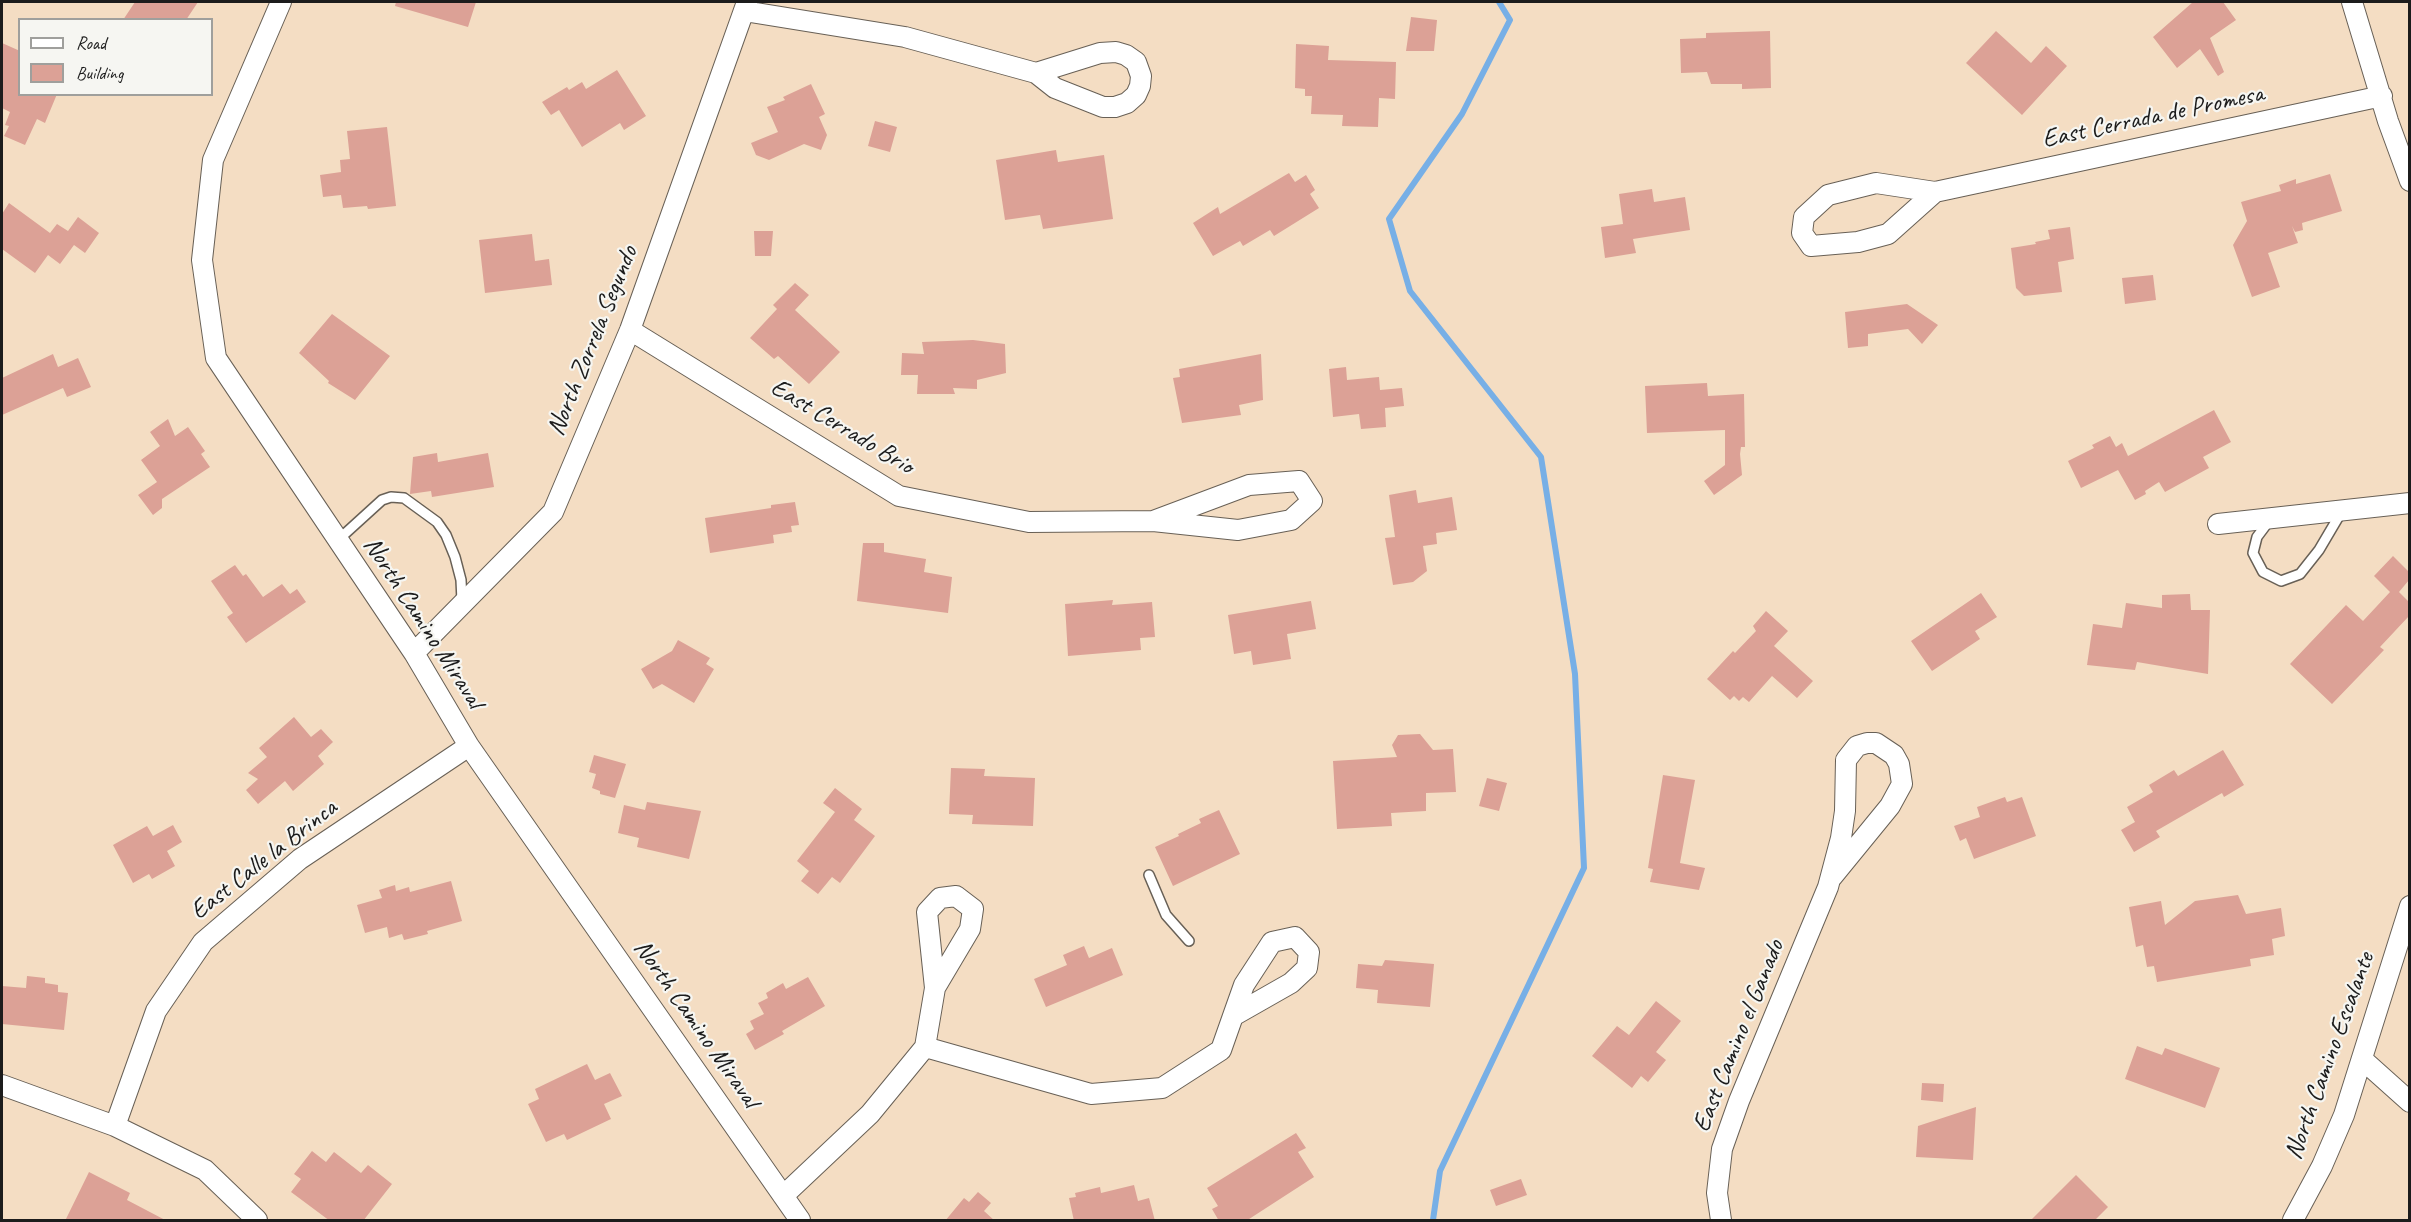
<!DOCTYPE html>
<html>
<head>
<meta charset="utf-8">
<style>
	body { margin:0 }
	#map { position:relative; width:2411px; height:1222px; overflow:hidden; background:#f4ddc3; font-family:Caveat,sans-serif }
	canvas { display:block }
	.frame { position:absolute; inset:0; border:3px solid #1c1c1c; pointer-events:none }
	.legend { position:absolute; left:18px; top:18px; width:195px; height:78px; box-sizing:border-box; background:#f6f6f2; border:2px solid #9f9f9c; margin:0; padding:8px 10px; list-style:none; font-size:18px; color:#1c1c1c }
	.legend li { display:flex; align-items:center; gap:12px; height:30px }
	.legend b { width:30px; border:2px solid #9f9f9c }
</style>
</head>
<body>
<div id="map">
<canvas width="2411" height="1222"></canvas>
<div class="frame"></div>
<ul class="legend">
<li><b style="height:8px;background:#fff"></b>Road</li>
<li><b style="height:16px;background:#dca196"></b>Building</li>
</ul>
</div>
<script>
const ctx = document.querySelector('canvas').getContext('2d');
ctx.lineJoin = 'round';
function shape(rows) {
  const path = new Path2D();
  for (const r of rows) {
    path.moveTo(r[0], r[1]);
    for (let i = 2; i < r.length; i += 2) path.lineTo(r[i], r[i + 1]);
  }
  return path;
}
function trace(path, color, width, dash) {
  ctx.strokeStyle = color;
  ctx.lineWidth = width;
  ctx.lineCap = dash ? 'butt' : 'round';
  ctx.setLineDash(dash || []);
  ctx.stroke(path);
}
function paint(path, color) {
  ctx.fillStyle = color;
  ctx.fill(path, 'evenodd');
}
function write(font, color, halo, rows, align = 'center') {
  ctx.font = font + ' Caveat,sans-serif';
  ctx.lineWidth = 4.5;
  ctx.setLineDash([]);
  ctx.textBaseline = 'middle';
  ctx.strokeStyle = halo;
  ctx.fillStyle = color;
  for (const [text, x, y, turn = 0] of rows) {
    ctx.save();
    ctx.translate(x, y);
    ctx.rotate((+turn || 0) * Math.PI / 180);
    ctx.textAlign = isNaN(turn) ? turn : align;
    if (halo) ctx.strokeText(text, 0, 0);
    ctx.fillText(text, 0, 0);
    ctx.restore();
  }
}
trace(shape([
	[1433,1220,1440,1171,1584,868,1575,674,1541,457,1410,291,1389,219,1462,114,1510,20,1499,2]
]), '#77afe6', 6);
paint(shape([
	[135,2,198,2,186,20,123,20],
	[396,2,476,2,468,27,395,6],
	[2193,2,2223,2,2236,20,2210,38,2224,72,2218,76,2200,49,2177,68,2153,37],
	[1411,17,1437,20,1434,51,1406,51],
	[1770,31,1771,88,1742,89,1742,84,1711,84,1707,72,1681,73,1680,39,1706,38,1706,33],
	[1996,31,2031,63,2046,46,2067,66,2022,115,1966,63],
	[2,43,20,51,20,94,57,94,45,123,37,119,25,145,4,136,9,126,5,125,10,112,2,108],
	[1296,44,1329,46,1328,60,1396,62,1395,99,1379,98,1378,127,1342,126,1343,115,1311,114,1312,96,1305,96,1305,89,1295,88],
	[617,70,646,116,624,130,620,123,582,147,559,110,551,115,542,102,567,87,569,90,582,82,586,89],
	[811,84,825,114,819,117,827,135,821,150,804,144,769,160,756,155,751,143,778,132,767,107,785,100,783,97],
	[875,121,897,127,890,152,868,146],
	[387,127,396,206,368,209,367,206,343,208,341,195,323,197,320,175,341,172,340,160,350,159,347,131],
	[1056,150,1058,162,1104,155,1113,219,1043,229,1040,215,1005,220,996,160],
	[1289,173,1295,182,1306,175,1315,190,1310,194,1319,208,1274,236,1270,230,1243,246,1240,241,1213,256,1193,223,1218,207,1220,214],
	[2330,174,2342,211,2302,223,2303,230,2295,232,2292,226,2298,243,2268,253,2280,287,2252,297,2233,245,2247,221,2241,202,2281,191,2279,185,2296,179,2296,184],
	[1652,189,1654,202,1685,197,1690,230,1633,239,1636,253,1605,258,1601,227,1623,224,1619,194],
	[9,203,50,233,57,224,68,231,78,217,99,233,85,253,74,245,60,264,48,255,35,273,2,249,2,214],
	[2070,227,2074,259,2058,262,2062,292,2024,296,2016,288,2011,248,2036,244,2035,242,2050,239,2048,230],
	[754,231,773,231,771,256,755,256],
	[532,234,535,261,549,259,552,285,485,293,479,240],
	[2153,275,2156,300,2125,304,2122,278],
	[795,283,809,295,795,310,840,352,809,384,778,356,774,359,750,338,777,309,773,305],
	[1907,304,1938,325,1922,344,1908,329,1868,334,1868,346,1848,348,1845,312],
	[332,314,390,356,355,400,328,383,329,381,299,353],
	[973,340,1005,344,1006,373,977,380,977,389,953,388,955,394,917,394,918,375,901,375,902,353,924,354,922,342],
	[53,354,58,367,78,358,91,387,67,397,63,388,2,415,2,378],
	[1261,354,1263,400,1239,405,1241,415,1182,423,1173,378,1180,377,1179,369],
	[1346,367,1347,380,1379,377,1380,390,1402,388,1404,406,1385,408,1386,427,1361,429,1359,414,1333,417,1329,369],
	[1707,383,1708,396,1744,394,1745,447,1741,447,1740,454,1742,475,1714,495,1704,481,1725,465,1725,430,1647,433,1645,386],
	[2214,410,2231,442,2203,457,2209,468,2165,492,2159,482,2145,491,2146,494,2135,500,2118,470,2081,488,2068,461,2094,448,2092,445,2110,436,2116,447,2122,443,2128,456],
	[168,419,175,436,188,427,205,451,201,454,210,467,162,499,162,508,153,515,138,495,157,482,141,460,160,446,150,432],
	[437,453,438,462,488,453,494,487,432,497,431,491,410,494,413,457],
	[1416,490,1418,503,1452,497,1457,530,1436,533,1437,544,1423,546,1427,571,1413,582,1393,585,1385,538,1395,537,1389,495],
	[795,502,799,525,791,526,792,532,773,535,774,543,710,553,705,518,771,508,771,505],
	[863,543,884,543,884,552,926,559,924,572,952,577,948,613,857,601],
	[2393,556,2409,572,2409,580,2399,592,2409,602,2409,616,2380,647,2384,650,2332,704,2290,664,2346,605,2363,621,2390,592,2374,576],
	[235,565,243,576,246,574,263,597,282,584,290,594,297,589,306,602,246,643,227,617,233,613,211,581],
	[1981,593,1997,617,1975,631,1980,639,1932,671,1911,641],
	[2190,594,2191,610,2210,610,2208,674,2137,662,2135,670,2087,665,2093,624,2122,628,2126,603,2162,608,2162,595],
	[1113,600,1112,605,1152,602,1155,637,1140,638,1141,650,1068,656,1065,604],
	[1311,601,1316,629,1287,634,1291,659,1253,665,1251,651,1234,654,1228,615],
	[1766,611,1788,631,1774,646,1813,681,1797,698,1772,676,1749,702,1743,697,1739,701,1734,696,1730,700,1707,679,1733,651,1735,653,1756,631,1753,626],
	[678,640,710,658,706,664,714,669,694,703,662,684,653,689,641,669,672,651],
	[294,717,311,737,321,729,333,742,318,756,324,764,293,791,285,781,258,804,246,790,258,779,248,773,267,757,259,748],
	[1420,734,1433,750,1453,749,1456,792,1426,793,1426,811,1391,813,1392,826,1337,829,1333,761,1397,757,1392,745,1398,735],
	[2223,750,2244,785,2224,797,2222,793,2156,831,2160,837,2134,852,2121,830,2135,822,2127,807,2153,792,2149,785,2174,770,2178,776],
	[594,755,626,764,615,798,600,794,600,791,592,788,596,774,589,772],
	[951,768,985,769,984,776,1035,778,1033,826,972,824,973,815,949,814],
	[1663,775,1695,780,1680,863,1705,868,1699,890,1650,882,1653,869,1648,868],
	[1487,778,1507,783,1499,811,1479,806],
	[835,788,862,809,854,820,875,836,840,883,832,877,818,894,801,881,809,871,797,861,835,812,823,803],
	[2005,797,2007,802,2022,797,2036,836,1974,859,1966,838,1960,841,1954,826,1980,817,1977,807],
	[647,802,701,811,689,859,637,847,639,838,618,833,624,805,645,810],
	[1219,810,1240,854,1173,886,1155,847,1179,836,1178,834,1201,823,1199,819],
	[173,825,182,842,167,851,175,866,152,879,149,874,133,883,113,845,147,826,153,836],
	[451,881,462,921,427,931,428,934,404,940,402,934,389,938,387,927,365,933,357,905,382,898,379,890,395,885,396,891,409,887,410,892],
	[2238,895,2246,914,2281,908,2285,936,2272,939,2274,955,2250,959,2251,966,2157,982,2154,966,2147,967,2143,945,2136,947,2129,907,2161,901,2165,925,2195,901],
	[1084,946,1089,958,1112,948,1123,975,1046,1007,1034,979,1067,965,1063,955],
	[1385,960,1434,964,1430,1007,1377,1003,1378,990,1356,988,1358,964,1382,966],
	[27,976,45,978,45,983,58,985,58,992,68,993,64,1030,2,1024,2,986,26,988],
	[808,977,825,1006,782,1031,784,1034,755,1050,746,1034,754,1029,750,1021,764,1014,758,1003,768,998,766,993,783,983,786,989],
	[1656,1001,1681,1021,1656,1052,1666,1060,1648,1082,1641,1076,1632,1088,1592,1056,1617,1026,1629,1035],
	[2137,1046,2162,1055,2165,1048,2220,1068,2205,1108,2125,1079],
	[587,1064,595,1080,610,1073,622,1096,604,1104,611,1119,567,1140,564,1134,546,1142,528,1104,539,1099,535,1089],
	[1922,1083,1944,1084,1943,1102,1921,1100],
	[1976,1107,1973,1160,1916,1157,1918,1126],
	[1296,1133,1306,1148,1298,1152,1314,1177,1246,1221,1219,1221,1212,1209,1218,1206,1207,1188],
	[312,1151,326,1162,334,1152,361,1173,368,1165,392,1184,363,1221,330,1221,291,1192,301,1179,294,1174],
	[89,1172,130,1193,127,1200,167,1221,65,1221],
	[2076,1175,2108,1207,2094,1221,2030,1221],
	[1521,1179,1527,1195,1496,1206,1490,1190],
	[1134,1185,1138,1201,1149,1198,1155,1221,1074,1221,1069,1198,1076,1197,1075,1193,1100,1187,1101,1193],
	[978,1192,991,1203,984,1211,995,1221,945,1221,964,1198,969,1202]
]), '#dca196');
const service = shape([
	[2269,521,2257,537,2253,553,2263,572,2281,581,2300,574,2319,550,2342,511],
	[338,540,382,500,391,497,404,498,437,522,446,535,455,557,461,580,462,601],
	[1149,875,1166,915,1189,941]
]);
const minor = shape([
	[281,2,213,160,202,260,216,358,414,653,469,746,800,1220],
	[2352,2,2388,121,2410,181],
	[744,11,905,37,1036,73,1100,53,1116,52,1126,55,1136,62,1141,76,1140,86,1136,95,1127,103,1115,107,1103,107,1055,88,1036,73],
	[1935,192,1888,234,1858,242,1811,246,1802,233,1804,217,1828,195,1876,183,1935,192,2382,96],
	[630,330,899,496,1029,522,1153,521,1249,485,1299,481,1312,501,1291,520,1238,530,1153,521],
	[2218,524,2410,503],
	[414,653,553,512,630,330,747,2],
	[925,1047,935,988,970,929,973,909,956,896,940,898,927,912,935,988],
	[2363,1060,2410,1102],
	[2,1085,115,1126,205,1170,257,1220],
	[115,1126,156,1011,203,942,300,859,469,746],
	[783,1196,870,1114,925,1047,1091,1094,1162,1088,1221,1050,1233,1016,1244,985,1272,942,1295,937,1309,952,1307,968,1291,983,1233,1016],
	[1721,1220,1717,1193,1722,1149,1739,1101,1828,887,1841,838,1845,811,1846,760,1857,746,1867,743,1876,743,1894,755,1899,764,1902,784,1890,806,1832,877],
	[2293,1220,2322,1166,2344,1115,2410,906]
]);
trace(service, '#686056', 12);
trace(minor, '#686056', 22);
trace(service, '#fff', 9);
trace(minor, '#fff', 20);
write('26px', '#1c1c1c', '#f6f6f2', [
	["East Cerrada de Promesa",2153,117,-12],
	["North Zorrela Segundo",593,341,-68],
	["East Cerrado Brio",842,427,31],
	["North Camino Miraval",423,623,57],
	["East Calle la Brinca",264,860,-38],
	["North Camino Miraval",696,1024,55],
	["East Camino el Ganado",1739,1036,-68],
	["North Camino Escalante",2330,1056,-70]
]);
</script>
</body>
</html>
